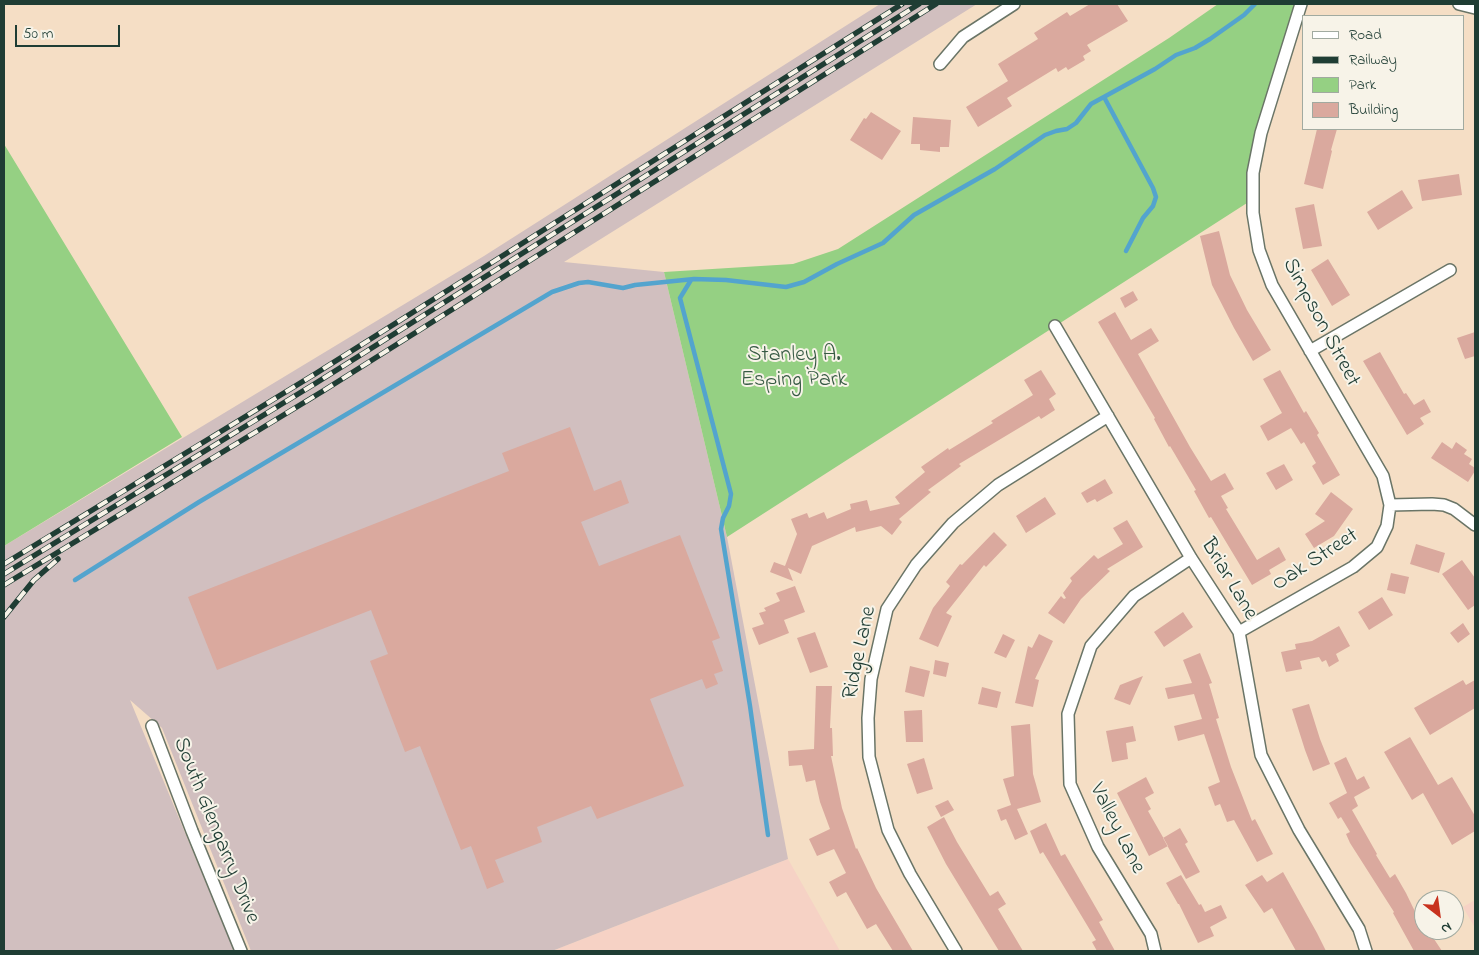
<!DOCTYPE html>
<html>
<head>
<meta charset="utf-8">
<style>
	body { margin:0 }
	#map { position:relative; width:1479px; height:955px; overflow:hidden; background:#f5dec5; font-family:"Indie Flower",sans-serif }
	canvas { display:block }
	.frame { position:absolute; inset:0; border:5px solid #1f3d34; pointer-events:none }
	.legend { position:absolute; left:1302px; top:15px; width:162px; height:115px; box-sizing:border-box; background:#f7f3e8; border:1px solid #a1aaa0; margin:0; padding:6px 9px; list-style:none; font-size:15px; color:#1f3d34 }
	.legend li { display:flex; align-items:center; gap:10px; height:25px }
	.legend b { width:25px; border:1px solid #a1aaa0 }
	.north { position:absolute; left:1414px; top:890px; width:50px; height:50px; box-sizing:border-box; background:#f7f3e8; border:1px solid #a1aaa0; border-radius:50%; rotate:150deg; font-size:14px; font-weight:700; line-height:20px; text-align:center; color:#1f3d34 }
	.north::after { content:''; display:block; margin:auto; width:18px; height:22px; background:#c8321e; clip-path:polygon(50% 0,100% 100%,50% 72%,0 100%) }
	.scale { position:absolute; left:15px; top:25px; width:105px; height:22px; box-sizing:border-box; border:2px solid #1f3d34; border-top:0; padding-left:6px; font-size:15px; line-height:18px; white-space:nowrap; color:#1f3d34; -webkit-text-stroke:4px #f7f3e8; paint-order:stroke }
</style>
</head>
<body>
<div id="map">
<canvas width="1479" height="955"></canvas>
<div class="frame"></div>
<ul class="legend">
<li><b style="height:6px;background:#fff"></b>Road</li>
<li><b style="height:6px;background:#1f3d34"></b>Railway</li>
<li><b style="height:14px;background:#95d083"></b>Park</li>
<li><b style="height:14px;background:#daa99e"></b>Building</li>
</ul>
<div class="north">N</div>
<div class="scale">50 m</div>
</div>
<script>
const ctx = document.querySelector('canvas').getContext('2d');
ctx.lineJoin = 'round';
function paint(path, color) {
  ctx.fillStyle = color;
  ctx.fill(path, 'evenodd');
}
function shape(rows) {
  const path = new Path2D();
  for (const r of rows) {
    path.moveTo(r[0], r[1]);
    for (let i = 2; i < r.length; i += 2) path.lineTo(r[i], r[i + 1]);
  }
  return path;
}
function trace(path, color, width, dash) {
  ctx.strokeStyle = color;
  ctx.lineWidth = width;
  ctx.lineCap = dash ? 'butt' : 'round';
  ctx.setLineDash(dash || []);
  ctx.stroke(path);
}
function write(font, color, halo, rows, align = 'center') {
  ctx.font = font + ' "Indie Flower",sans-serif';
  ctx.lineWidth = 4;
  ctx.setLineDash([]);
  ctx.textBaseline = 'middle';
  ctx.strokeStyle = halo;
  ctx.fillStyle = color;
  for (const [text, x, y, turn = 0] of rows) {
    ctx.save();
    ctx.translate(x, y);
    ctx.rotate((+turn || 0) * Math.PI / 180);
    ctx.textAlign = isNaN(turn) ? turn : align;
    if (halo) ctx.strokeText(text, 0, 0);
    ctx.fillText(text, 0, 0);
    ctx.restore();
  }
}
paint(shape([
	[788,859,840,951,552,951],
	[1475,900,1475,928,1463,907]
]), '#f6d2c5');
paint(shape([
	[880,4,977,4,564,262,664,272,727,537,788,859,552,951,251,951,162,728,130,700,234,951,4,951,4,546,484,256]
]), '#d1bfbf');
paint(shape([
	[1218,4,1299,4,1247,203,727,537,664,272,793,264,838,249,1169,38],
	[4,144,182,437,4,546]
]), '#95d083');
trace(shape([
	[1104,97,1153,188,1156,197,1153,206,1143,218,1126,251],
	[691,280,680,298,731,494,729,506,723,518,721,529,750,706,768,835],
	[75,580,199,502,552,292,579,283,588,282,623,288,635,285,694,279,726,280,786,287,804,282,837,264,883,243,914,215,995,169,1045,135,1056,131,1067,129,1076,123,1091,104,1155,69,1176,55,1195,48,1210,39,1244,15,1255,4]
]), '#53a4ce', 4.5);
paint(shape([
	[1090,4,1117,4,1128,21,1087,45,1091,51,1083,56,1085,60,1068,70,1066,67,1058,72,1056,68,1007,98,1012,106,978,127,966,107,1008,81,998,64,1038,39,1034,33,1067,12,1070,16],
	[871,112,901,131,882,160,850,140,864,118,866,119],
	[913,117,951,120,949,147,940,147,940,152,920,150,920,144,911,144],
	[1317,129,1337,129,1331,150,1332,151,1323,189,1304,184],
	[1459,174,1462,195,1422,201,1418,180],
	[1402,190,1413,208,1378,230,1367,212],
	[1314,204,1322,246,1303,249,1295,208],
	[1219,231,1230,275,1247,310,1271,350,1253,361,1234,328,1212,285,1200,236],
	[1328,259,1350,295,1332,306,1311,270],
	[1133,291,1138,300,1125,308,1120,298],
	[1115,312,1131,340,1151,328,1159,341,1138,354,1190,447,1211,481,1225,473,1234,489,1221,496,1228,508,1226,509,1257,560,1279,547,1286,560,1269,570,1271,574,1252,585,1211,517,1209,518,1194,491,1196,490,1170,446,1169,447,1154,419,1155,418,1098,322],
	[1475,332,1475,356,1465,359,1457,338],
	[1380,352,1404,394,1406,393,1414,405,1424,399,1431,412,1420,418,1424,424,1407,435,1363,361],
	[1041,370,1056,394,1049,399,1055,410,1041,419,1039,416,959,464,961,466,928,490,931,492,899,519,902,522,892,535,881,526,856,532,855,527,812,546,801,574,788,568,793,581,770,572,774,562,785,566,797,534,791,519,807,513,809,518,824,512,827,519,851,509,850,504,867,500,870,511,900,504,895,497,925,472,921,467,948,448,949,450,993,423,991,421,1033,395,1024,380],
	[1280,370,1304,413,1306,411,1319,433,1317,435,1340,475,1323,485,1312,466,1316,463,1304,442,1301,444,1291,428,1268,441,1260,426,1282,413,1263,379],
	[570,427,594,491,621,480,629,503,581,522,599,566,680,535,720,638,712,641,723,671,714,674,718,684,706,689,702,679,650,699,684,786,597,819,591,806,537,827,542,842,495,860,504,882,487,889,471,846,461,850,420,746,405,752,370,661,388,654,371,610,217,670,188,597,509,471,502,453],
	[1442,442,1452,449,1456,442,1467,450,1464,454,1472,459,1469,464,1475,468,1475,471,1468,482,1431,458],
	[1284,464,1293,480,1276,490,1266,473],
	[1105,479,1113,493,1097,502,1095,499,1087,503,1081,493],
	[1331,492,1353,509,1334,536,1314,548,1305,534,1325,521,1315,514],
	[1045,497,1056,514,1026,533,1016,516],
	[1127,520,1143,547,1107,569,1110,571,1081,599,1064,624,1048,613,1061,596,1064,599,1066,598,1063,593,1072,581,1070,578,1094,555,1098,559,1123,544,1113,528],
	[994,532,1007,545,986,567,984,565,946,613,952,616,938,647,919,639,933,608,950,586,946,582,960,564,962,565],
	[1416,544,1445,553,1439,573,1410,564],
	[1462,560,1475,578,1475,605,1468,610,1442,574],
	[1391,573,1409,577,1405,594,1387,590],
	[795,586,805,612,784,620,789,633,759,645,752,628,764,624,759,613,766,611,764,608,780,601,776,593],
	[1382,597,1393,615,1369,630,1358,612],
	[1183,612,1193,627,1164,647,1154,632],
	[1463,623,1470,634,1458,643,1450,633],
	[1339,626,1350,646,1336,654,1339,661,1329,667,1326,660,1322,662,1319,657,1300,661,1302,669,1286,672,1281,652,1296,649,1295,644,1312,641],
	[815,632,828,667,810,673,797,638],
	[1003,634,1015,640,1006,658,994,653],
	[1039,634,1053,641,1035,679,1039,680,1033,707,1015,703,1028,646,1032,648],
	[1200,653,1212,683,1209,684,1219,718,1216,719,1231,767,1252,821,1255,819,1273,854,1257,862,1234,820,1227,822,1220,804,1215,806,1208,787,1220,782,1204,734,1178,741,1174,726,1202,719,1194,694,1168,699,1165,688,1192,683,1183,660],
	[935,660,949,663,946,677,933,674],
	[910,666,930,671,924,697,905,692],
	[1143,676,1130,705,1114,699,1120,685],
	[1463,680,1466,685,1475,680,1475,708,1430,735,1414,708],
	[816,686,832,686,830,728,832,728,833,756,831,756,842,808,856,849,857,848,876,888,913,951,893,951,876,924,867,929,846,892,837,897,829,882,846,873,834,849,817,856,809,839,830,829,820,802,815,780,806,782,802,765,789,766,788,751,814,749],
	[982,687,1001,692,997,708,978,704],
	[1309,704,1320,739,1330,764,1313,771,1305,750,1292,709],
	[922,710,923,742,906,742,904,711],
	[1030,724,1033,774,1041,802,1017,809,1028,834,1015,840,1006,819,1001,821,997,810,1011,805,1003,779,1014,776,1011,726],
	[1133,726,1136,741,1126,743,1128,759,1112,762,1106,731],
	[1410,737,1438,785,1452,777,1475,816,1475,831,1452,845,1423,793,1412,800,1384,752],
	[1346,757,1357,780,1364,776,1370,788,1354,797,1358,806,1352,810,1377,854,1376,855,1390,878,1395,874,1406,893,1424,930,1428,935,1430,933,1442,951,1414,951,1393,913,1394,912,1350,843,1346,834,1350,832,1341,817,1338,819,1329,803,1347,793,1334,763],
	[924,758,933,789,917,794,907,764],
	[1146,777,1154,793,1145,798,1151,809,1148,811,1168,846,1149,856,1117,793],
	[948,800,954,810,941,817,935,806],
	[944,817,957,842,990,896,998,891,1006,904,998,909,1023,951,999,951,946,864,927,827],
	[1046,823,1061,856,1065,854,1103,920,1099,922,1115,951,1097,951,1092,942,1096,940,1043,852,1040,854,1030,831],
	[1180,828,1188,842,1185,844,1200,872,1186,879,1163,838],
	[1283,872,1317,933,1326,951,1296,951,1272,908,1264,913,1245,885,1262,875,1267,882],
	[1181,875,1199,905,1201,904,1205,912,1221,905,1227,918,1210,927,1214,936,1198,943,1179,904,1178,904,1166,883]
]), '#daa99e');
const street = shape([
	[1459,4,1475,8],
	[940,64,963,37,1014,4],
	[1055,326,1191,558,1239,632,1261,755,1299,830,1359,929,1366,951],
	[1310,351,1450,270],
	[1390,505,1432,504,1444,505,1454,509,1475,525],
	[1239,632,1353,567,1377,547,1387,526,1390,505,1383,476,1272,285,1259,250,1253,213,1253,173,1261,133,1301,4],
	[152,726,192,831,241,951],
	[956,951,910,874,888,830,869,757,868,718,871,679,887,609,916,565,953,523,998,485,1108,416],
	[1155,951,1151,934,1098,847,1070,784,1068,714,1091,646,1134,596,1191,558]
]);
trace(street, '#6a7567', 14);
trace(street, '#fff', 11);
const rail = shape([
	[4,564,315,374,902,4],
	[4,574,316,383,919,4],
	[4,585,323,391,936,4],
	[4,617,34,580,58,559]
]);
trace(rail, '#1f3d34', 5.5);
trace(rail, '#f7f3e8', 4, [11]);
write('22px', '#1f3d34', '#f7f3e8', [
	["Simpson Street",1320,323,62],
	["Oak Street",1316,561,-33],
	["Briar Lane",1228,580,59],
	["Ridge Lane",861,653,-78],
	["Valley Lane",1116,829,63],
	["South Glengarry Drive",215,831,68]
]);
write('22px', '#375a44', '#f7f3e8', [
	["Stanley A.",794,356],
	["Esping Park",794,381]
]);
</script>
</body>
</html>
